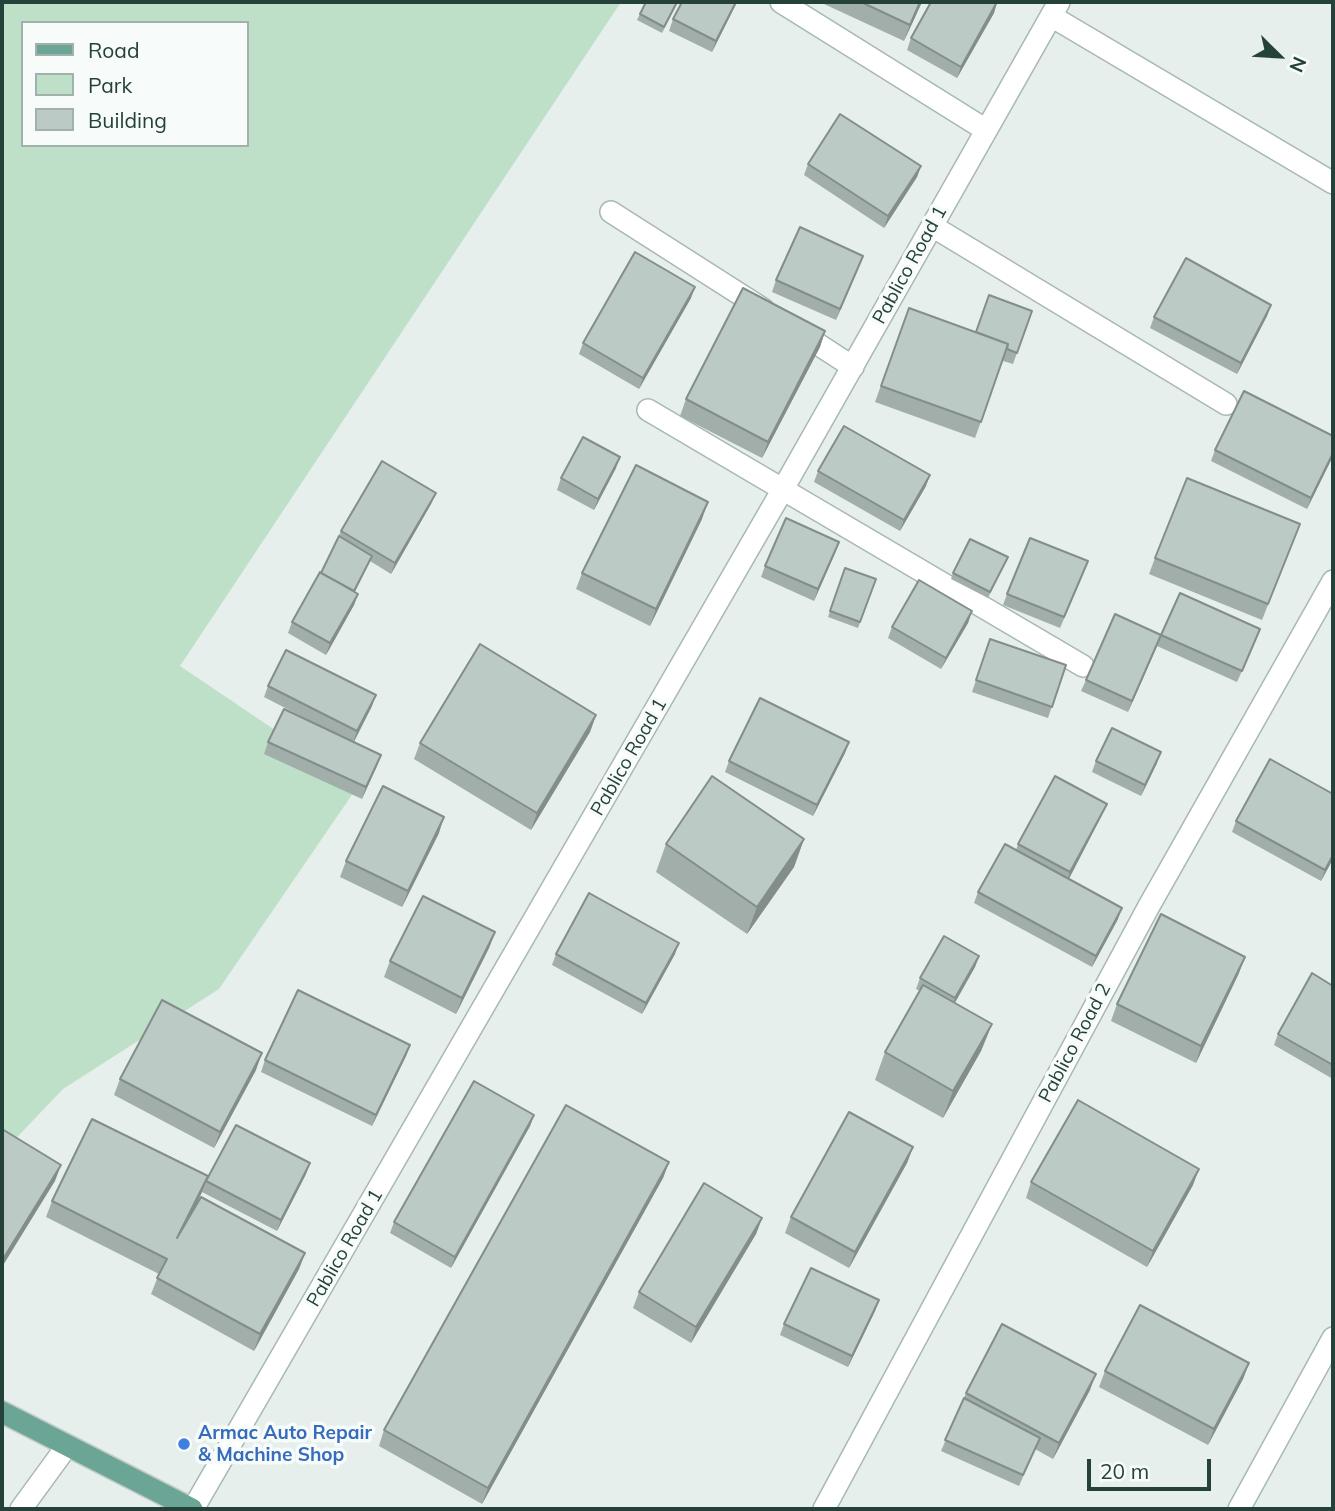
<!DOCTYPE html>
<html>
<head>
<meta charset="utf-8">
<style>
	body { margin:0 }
	#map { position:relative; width:1335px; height:1511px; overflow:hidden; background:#e6efeb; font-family:Mulish,sans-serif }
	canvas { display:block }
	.frame { position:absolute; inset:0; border:4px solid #24423a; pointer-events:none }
	.legend { position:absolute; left:21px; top:21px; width:228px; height:126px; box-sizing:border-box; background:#f7fbf9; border:2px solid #a3b1ad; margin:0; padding:9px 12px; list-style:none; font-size:21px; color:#24423a }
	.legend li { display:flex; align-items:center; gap:14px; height:35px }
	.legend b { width:35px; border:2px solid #a3b1ad }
	.north { position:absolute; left:1244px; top:21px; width:70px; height:70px; -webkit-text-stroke:5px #f7fbf9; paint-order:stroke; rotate:114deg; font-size:19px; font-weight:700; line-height:28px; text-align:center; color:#24423a }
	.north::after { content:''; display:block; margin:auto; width:24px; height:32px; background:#24423a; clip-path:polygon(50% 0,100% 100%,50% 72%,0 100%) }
	.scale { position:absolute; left:1087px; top:1459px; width:124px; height:32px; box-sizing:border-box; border:4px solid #24423a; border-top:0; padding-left:9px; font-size:21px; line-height:24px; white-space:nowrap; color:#24423a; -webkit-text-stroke:5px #f7fbf9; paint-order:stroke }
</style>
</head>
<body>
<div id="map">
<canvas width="1335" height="1511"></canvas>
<div class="frame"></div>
<ul class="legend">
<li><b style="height:9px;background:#6aa596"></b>Road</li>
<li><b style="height:19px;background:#bfe0c8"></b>Park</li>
<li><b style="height:19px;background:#bbcac4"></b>Building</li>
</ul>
<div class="north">N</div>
<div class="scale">20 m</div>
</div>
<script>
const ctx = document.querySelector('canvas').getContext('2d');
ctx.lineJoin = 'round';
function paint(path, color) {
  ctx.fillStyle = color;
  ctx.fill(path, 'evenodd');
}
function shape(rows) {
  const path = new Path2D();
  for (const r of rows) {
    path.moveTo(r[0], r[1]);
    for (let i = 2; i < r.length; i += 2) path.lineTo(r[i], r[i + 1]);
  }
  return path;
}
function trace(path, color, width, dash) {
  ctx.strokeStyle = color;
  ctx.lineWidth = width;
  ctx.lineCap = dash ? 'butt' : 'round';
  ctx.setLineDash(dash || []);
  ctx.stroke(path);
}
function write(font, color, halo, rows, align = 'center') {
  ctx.font = font + ' Mulish,sans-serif';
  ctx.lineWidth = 7;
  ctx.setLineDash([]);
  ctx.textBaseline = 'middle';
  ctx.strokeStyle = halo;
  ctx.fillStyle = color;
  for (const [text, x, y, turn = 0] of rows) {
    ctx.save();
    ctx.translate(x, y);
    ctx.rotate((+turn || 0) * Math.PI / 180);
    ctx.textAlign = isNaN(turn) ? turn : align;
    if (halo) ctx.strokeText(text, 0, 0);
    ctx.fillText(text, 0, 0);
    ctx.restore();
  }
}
paint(shape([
	[2,2,621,2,180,666,358,786,219,989,63,1089,2,1153],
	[23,23,247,23,247,145,23,145]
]), '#bfe0c8');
const street = shape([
	[781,2,986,130],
	[1051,16,1333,183],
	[611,212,763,309],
	[932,226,1226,404],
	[796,330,853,367],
	[648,410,1083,666],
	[21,1509,67,1446],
	[193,1509,783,489,1059,2],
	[824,1509,1149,906,1333,581],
	[1239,1509,1333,1338]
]);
const primary = shape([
	[2,1412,192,1509]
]);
trace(street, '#a8b8b2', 24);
trace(primary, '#c2cac8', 24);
trace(street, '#fff', 21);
trace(primary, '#6aa596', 21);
paint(shape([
	[646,2,678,2,662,33,637,20],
	[682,2,737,2,712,52,669,31,673,19],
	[825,2,922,2,904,41,824,4],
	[997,2,994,13,957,78,907,50,911,38],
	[808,164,921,166,917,177,884,228,804,175],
	[863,256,836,320,772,292,776,280],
	[691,298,639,389,579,354,583,343],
	[1271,305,1267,316,1237,374,1150,328,1154,317],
	[909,308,976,332,1032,311,1013,364,1003,361,975,438,875,402],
	[825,331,820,347,762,458,680,416,686,399],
	[1333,436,1333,456,1307,509,1211,461,1215,450],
	[616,468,594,510,557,490,561,478],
	[818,471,926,486,900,531,814,482],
	[436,493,431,504,391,574,370,561,355,592,358,594,354,605,326,655,288,633,292,622,321,573,341,531],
	[702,519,650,626,576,589,582,573],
	[1300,524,1262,620,1149,574,1155,558],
	[835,553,814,601,761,577,765,566],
	[1005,563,988,598,951,579,953,573],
	[845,568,876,579,858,628,828,617],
	[1084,572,1060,628,1003,605,1007,594],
	[972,611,968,623,941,669,888,638,892,627],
	[1161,635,1256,640,1237,682,1157,646,1128,712,1081,691,1086,680],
	[990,639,1066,665,1048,718,972,692],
	[268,686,372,706,354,742,381,755,362,799,264,754,268,742,326,729,264,697],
	[596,715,590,732,531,830,414,759,420,743],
	[849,742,845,753,813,816,725,772,729,761],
	[1096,761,1157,763,1141,796,1092,772],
	[1333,794,1333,859,1321,881,1232,832,1236,821],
	[1102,815,1069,879,1118,919,1092,967,974,903,978,892,1016,850,1018,844],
	[439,833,402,907,340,877,346,861],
	[804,839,794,867,747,934,656,872,666,844],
	[495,932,489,948,456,1014,384,977,390,961],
	[556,954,675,954,642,1014,552,965],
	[979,956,975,967,955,1003,992,1024,981,1051,943,1118,875,1080,885,1052,920,991,916,989,920,978],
	[1239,973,1196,1063,1111,1021,1117,1004],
	[1333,986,1333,1079,1274,1045,1278,1034],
	[410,1045,406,1056,372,1126,261,1072,265,1060],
	[256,1070,214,1148,114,1095,120,1079],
	[534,1115,530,1126,451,1268,390,1233,394,1222],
	[913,1147,907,1163,849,1268,785,1233,791,1217],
	[669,1162,663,1178,482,1504,379,1446,384,1430],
	[306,1174,277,1231,202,1192,193,1212,305,1253,299,1269,254,1351,151,1294,159,1274,46,1217,52,1201,208,1176],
	[1031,1182,1193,1185,1147,1267,1026,1198],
	[762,1218,756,1234,691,1343,633,1308,639,1292],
	[879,1300,875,1311,848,1367,780,1335,784,1324],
	[1249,1363,1243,1379,1208,1445,1099,1387,1105,1371],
	[1090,1390,1053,1459,1035,1449,1019,1486,941,1451,966,1393]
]), '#a1aea9');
paint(shape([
	[736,2,737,2,712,52,716,41],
	[920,2,922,2,904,41,910,25],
	[997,2,994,13,957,78,961,67],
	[921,166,917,177,884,228,888,216],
	[863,256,859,267,836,320,840,309],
	[695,287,691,298,639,389,643,378],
	[1271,305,1267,316,1237,374,1241,363],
	[825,331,820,347,762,458,768,442],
	[1333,453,1333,456,1307,509,1311,498],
	[620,457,616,468,594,510,598,499],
	[930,475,926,486,900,531,904,520],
	[436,493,431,504,391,574,395,563],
	[708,502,702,519,650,626,656,609],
	[839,542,835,553,814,601,818,589],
	[358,594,354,605,326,655,330,643],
	[972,611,968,623,941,669,946,658],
	[1161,635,1157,646,1128,712,1132,701],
	[376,695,372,706,353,743,357,731],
	[596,715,590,732,531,830,537,813],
	[849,742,845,753,813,816,817,805],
	[1161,752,1157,763,1141,796,1145,785],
	[381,755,377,766,362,799,366,787],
	[1107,804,1102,815,1066,884,1070,872],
	[444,817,439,833,402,907,408,891],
	[804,839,794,867,747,934,757,907],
	[1333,855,1333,859,1321,881,1325,870],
	[1122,908,1118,919,1092,967,1096,956],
	[495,932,489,948,456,1014,462,998],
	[679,943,675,954,642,1014,646,1003],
	[979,956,975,967,951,1009,955,998],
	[1245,957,1239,973,1196,1063,1201,1046],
	[992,1024,981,1051,943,1118,953,1091],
	[410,1045,406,1056,372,1126,376,1115],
	[262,1053,256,1070,214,1148,220,1132],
	[534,1115,530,1126,451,1268,455,1257],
	[913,1147,907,1163,849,1268,855,1252],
	[669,1162,663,1178,482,1504,488,1488],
	[310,1163,306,1174,277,1231,281,1220],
	[61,1165,55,1181,2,1267,3,1259],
	[1199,1169,1193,1185,1147,1267,1153,1251],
	[208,1176,202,1192,171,1255,177,1238],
	[762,1218,756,1234,691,1343,696,1327],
	[305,1253,299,1269,254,1351,260,1334],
	[879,1300,875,1311,848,1367,852,1356],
	[1249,1363,1243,1379,1208,1445,1214,1429],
	[1096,1374,1090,1390,1053,1459,1059,1443]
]), '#838d89');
const building = shape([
	[646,2,677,2,664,27,640,14,646,2],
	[682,2,736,2,716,41,673,19,682,2],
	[861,2,920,2,910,25,861,2],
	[931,2,997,2,961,67,911,38,931,2],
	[840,114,921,166,888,216,808,164,840,114],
	[800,227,863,256,840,309,776,280,800,227],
	[635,252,695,287,643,378,583,343,635,252],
	[1186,258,1271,305,1241,363,1154,317,1186,258],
	[743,288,825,331,768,442,686,399,743,288],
	[989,295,1032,311,1017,353,1007,349,1008,344,976,332,989,295],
	[909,308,1008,344,981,422,881,386,909,308],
	[1244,391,1333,436,1333,453,1311,498,1215,450,1244,391],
	[844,426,930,475,904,520,818,471,844,426],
	[583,437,620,457,598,499,561,478,583,437],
	[382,461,436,493,395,563,341,531,382,461],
	[636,465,708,502,656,609,582,573,636,465],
	[1187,478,1300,524,1268,604,1155,558,1187,478],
	[786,518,839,542,818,589,765,566,786,518],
	[339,536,372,556,354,591,321,573,339,536],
	[1030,538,1088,561,1064,617,1007,594,1030,538],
	[970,539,1008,557,990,592,953,573,970,539],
	[845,568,876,579,860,622,830,611,845,568],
	[320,572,358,594,330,643,292,622,320,572],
	[919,580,972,611,946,658,892,627,919,580],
	[1180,593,1260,629,1242,671,1161,635,1180,593],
	[1115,614,1161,635,1132,701,1086,680,1115,614],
	[990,639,1066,665,1052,707,976,680,990,639],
	[480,644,596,715,537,813,420,743,480,644],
	[286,650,376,695,357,731,268,686,286,650],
	[760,698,849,742,817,805,729,761,760,698],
	[284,709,381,755,366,787,268,742,284,709],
	[1112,728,1161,752,1145,785,1096,761,1112,728],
	[1270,759,1333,794,1333,855,1325,870,1236,821,1270,759],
	[712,776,804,839,757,907,666,844,712,776],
	[1055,776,1107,804,1070,872,1018,844,1055,776],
	[383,786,444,817,408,891,346,861,383,786],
	[1005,844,1122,908,1096,956,978,892,1005,844],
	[589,893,679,943,646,1003,556,954,589,893],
	[423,896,495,932,462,998,390,961,423,896],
	[1161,914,1245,957,1201,1046,1117,1004,1161,914],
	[944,936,979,956,955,998,920,978,944,936],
	[1312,973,1333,986,1333,1065,1278,1034,1312,973],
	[923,985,992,1024,953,1091,885,1052,923,985],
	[298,990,410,1045,376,1115,265,1060,298,990],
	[162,1000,262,1053,220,1132,120,1079,162,1000],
	[474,1081,534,1115,455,1257,394,1222,474,1081],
	[1078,1100,1199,1169,1153,1251,1031,1182,1078,1100],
	[566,1105,669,1162,488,1488,384,1430,566,1105],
	[849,1112,913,1147,855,1252,791,1217,849,1112],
	[92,1119,208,1176,177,1238,201,1197,305,1253,260,1334,157,1278,167,1259,52,1201,92,1119],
	[236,1125,310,1163,281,1220,206,1181,236,1125],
	[2,1129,61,1165,3,1259,2,1259,2,1129],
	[704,1183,762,1218,696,1327,639,1292,704,1183],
	[811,1268,879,1300,852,1356,784,1324,811,1268],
	[1140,1305,1249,1363,1214,1429,1105,1371,1140,1305],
	[1002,1324,1096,1374,1059,1443,966,1393,1002,1324],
	[964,1398,1040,1438,1023,1475,945,1440,964,1398]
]);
paint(building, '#bbcac4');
trace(building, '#838d89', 2);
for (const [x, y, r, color] of [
	[184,1444,7,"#3f7fe0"]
]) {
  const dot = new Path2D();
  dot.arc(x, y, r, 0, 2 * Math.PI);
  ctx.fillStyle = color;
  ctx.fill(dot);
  trace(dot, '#f7fbf9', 2.5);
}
write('19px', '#24423a', '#f7fbf9', [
	["Pablico Road 1",910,265,-61],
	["Pablico Road 1",629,757,-60],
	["Pablico Road 2",1075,1043,-62],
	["Pablico Road 1",345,1248,-60]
]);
write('bold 19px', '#366cbe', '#f7fbf9', [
	["Armac Auto Repair",198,1433],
	["& Machine Shop",198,1455]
], 'left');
</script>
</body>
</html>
